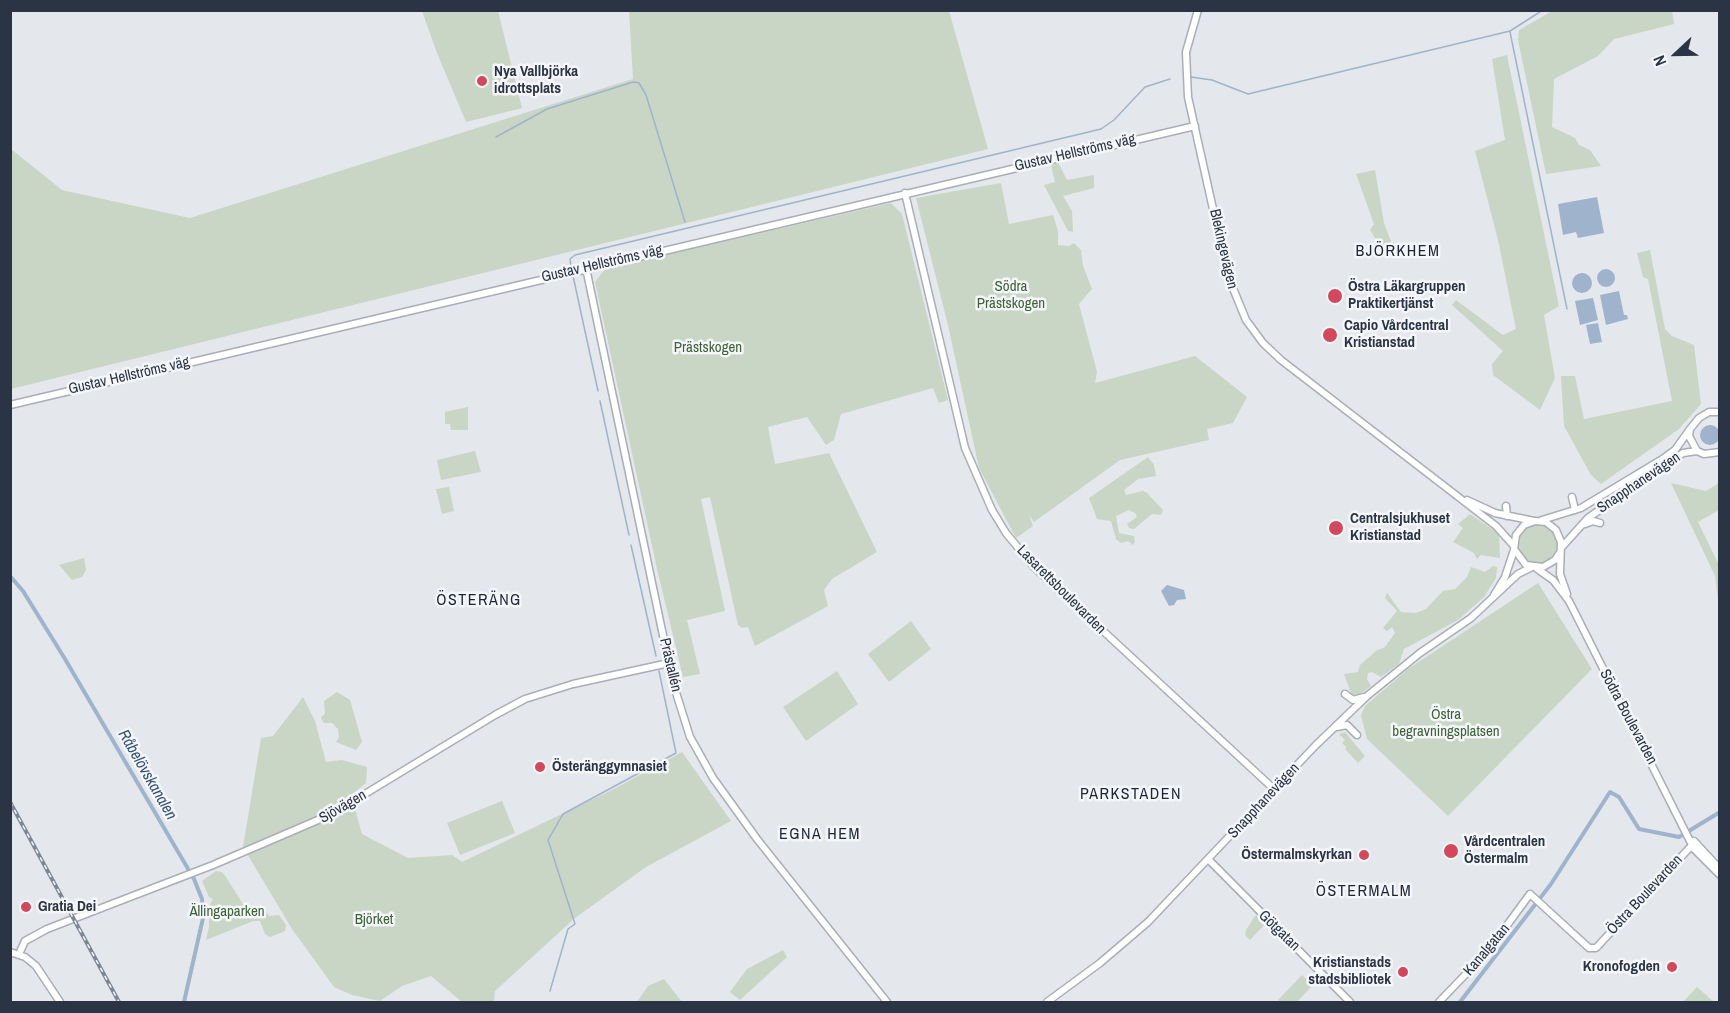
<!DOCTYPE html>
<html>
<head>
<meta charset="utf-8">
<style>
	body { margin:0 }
	#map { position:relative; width:1730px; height:1013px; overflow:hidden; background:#e4e7ec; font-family:"Archivo Narrow",sans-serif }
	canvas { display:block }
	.frame { position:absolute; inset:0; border:12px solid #2b3445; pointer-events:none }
	.north { position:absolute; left:1646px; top:24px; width:60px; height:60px; -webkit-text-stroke:4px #f4f6f9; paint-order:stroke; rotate:248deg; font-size:16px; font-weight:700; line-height:24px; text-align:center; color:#2b3445 }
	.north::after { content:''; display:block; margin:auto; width:21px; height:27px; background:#2b3445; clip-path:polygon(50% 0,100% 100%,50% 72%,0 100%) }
</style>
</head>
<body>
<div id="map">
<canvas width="1730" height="1013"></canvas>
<div class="frame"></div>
<div class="north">N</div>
</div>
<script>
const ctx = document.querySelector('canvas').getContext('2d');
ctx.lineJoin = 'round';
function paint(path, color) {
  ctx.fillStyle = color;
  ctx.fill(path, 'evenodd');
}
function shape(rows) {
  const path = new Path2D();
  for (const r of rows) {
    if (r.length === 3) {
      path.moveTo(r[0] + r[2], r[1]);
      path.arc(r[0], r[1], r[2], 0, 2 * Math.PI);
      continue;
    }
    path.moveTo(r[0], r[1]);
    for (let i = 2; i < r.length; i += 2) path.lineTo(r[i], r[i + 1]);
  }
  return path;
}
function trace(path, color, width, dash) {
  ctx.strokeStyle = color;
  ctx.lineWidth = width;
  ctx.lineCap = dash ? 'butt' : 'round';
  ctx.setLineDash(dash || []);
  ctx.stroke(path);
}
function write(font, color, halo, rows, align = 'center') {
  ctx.font = font + ' "Archivo Narrow",sans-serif';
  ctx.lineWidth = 5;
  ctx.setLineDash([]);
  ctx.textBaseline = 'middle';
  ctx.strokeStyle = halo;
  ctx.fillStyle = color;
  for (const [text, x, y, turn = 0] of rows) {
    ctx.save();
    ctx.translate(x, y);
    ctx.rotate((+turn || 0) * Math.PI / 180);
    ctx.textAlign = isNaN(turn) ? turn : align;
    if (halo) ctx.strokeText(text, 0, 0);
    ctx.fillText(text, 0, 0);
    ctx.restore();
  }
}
paint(shape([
	[629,10,949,11,988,149,11,389,11,149,62,190,190,218,633,79],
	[422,11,498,11,522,108,466,122,437,53],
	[1552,11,1672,11,1674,24,1614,39,1598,56,1554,79,1552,127,1575,138,1579,145,1590,150,1601,166,1546,174,1518,40,1519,30],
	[1507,55,1559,306,1544,315,1555,378,1540,410,1493,375,1492,364,1503,351,1452,305,1456,300,1503,335,1516,329,1498,240,1475,151,1505,140,1492,59],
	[1058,162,1067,180,1094,175,1094,188,1063,196,1072,211,1073,232,1068,231,1044,185,1055,182,1051,165],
	[1375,170,1384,223,1391,242,1385,254,1370,230,1374,224,1356,174],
	[1001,183,1009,224,1053,215,1058,231,1058,245,1069,246,1074,243,1081,250,1083,266,1092,289,1079,304,1097,372,1095,383,1195,356,1247,397,1233,423,1207,429,1209,440,1120,460,1034,522,1029,515,1033,526,1016,538,979,468,948,325,916,198],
	[891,203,902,214,948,400,939,403,933,388,841,414,834,440,826,445,807,417,768,427,775,464,829,453,877,552,832,579,824,590,828,606,755,646,748,627,742,628,738,625,710,497,701,499,725,611,687,620,700,674,683,677,657,569,595,282,605,269],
	[1650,250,1665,329,1672,336,1694,345,1701,404,1679,429,1601,484,1591,475,1564,426,1561,376,1575,376,1584,419,1672,401,1648,279,1643,277,1637,253],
	[468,407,468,430,451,430,450,424,445,424,445,412],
	[475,451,481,472,441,480,437,460],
	[1148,457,1154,465,1156,476,1138,479,1124,490,1126,495,1143,491,1147,493,1163,510,1161,515,1152,514,1134,529,1129,528,1127,524,1137,517,1135,513,1129,510,1116,516,1119,533,1134,536,1135,542,1133,545,1128,541,1121,543,1116,539,1111,521,1097,519,1089,498],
	[1671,483,1706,491,1719,483,1719,510,1698,522,1719,565,1719,608,1715,576],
	[449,487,454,511,442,514,436,489],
	[1470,514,1499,534,1500,558,1481,555,1477,559,1474,553,1453,542,1463,528,1458,524],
	[1538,544,20],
	[84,558,86,570,82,577,72,580,59,565],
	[1493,566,1497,567,1496,578,1484,597,1458,620,1404,649,1399,664,1381,677,1372,672,1368,673,1367,679,1371,686,1356,697,1352,696,1344,674,1358,672,1360,665,1377,650,1384,648,1395,633,1392,627,1387,631,1383,628,1397,611,1385,598,1387,593,1401,612,1416,613,1426,609,1443,591,1455,589,1467,577,1471,567,1485,572],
	[1538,583,1592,669,1448,816,1367,739,1361,715,1365,706,1408,669],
	[911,621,931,649,889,682,868,654],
	[837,671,858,704,806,741,783,707],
	[337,692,350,700,362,742,356,750,336,742,339,737,338,729,332,723,324,723,321,718,325,713,324,701],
	[303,697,315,721,326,762,342,760,367,767,366,783,351,795,362,834,408,858,452,855,462,862,612,790,682,752,731,821,646,867,575,918,495,991,494,1002,462,1002,431,976,402,986,380,1001,352,995,334,987,292,929,243,847,261,738,273,736],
	[1345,732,1365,756,1358,763,1345,749,1346,747,1342,743,1345,740,1339,734],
	[502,801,515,833,460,855,447,823],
	[216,871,222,872,226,877,251,917,266,911,269,916,279,915,286,925,285,931,270,937,265,934,260,921,253,921,206,940,209,927,209,906,213,899,209,897,202,881],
	[1260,915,1266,923,1250,940,1245,935,1246,930,1255,916],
	[783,950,787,957,740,1000,730,992,747,969],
	[1302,975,1313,985,1297,1002,1281,1002,1278,1000],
	[664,979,682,1002,637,1002,648,986],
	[1697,987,1714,1002,1683,1002]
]), '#c9d6c5');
paint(shape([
	[1597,197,1604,233,1578,238,1576,232,1563,235,1558,204],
	[1606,278,9],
	[1582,283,10],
	[1619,291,1624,315,1627,315,1628,319,1606,325,1600,295],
	[1593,298,1598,320,1580,325,1575,301],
	[1598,323,1602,342,1590,344,1586,325],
	[1710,435,10],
	[1167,585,1184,590,1186,599,1177,600,1174,605,1169,606,1161,591]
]), '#9fb4cc');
trace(shape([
	[1510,32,1567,309],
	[1191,77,1212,80,1248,94,1510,31,1543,10],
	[496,137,547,109,633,82,639,83,646,95,685,222],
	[571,266,570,259,575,255,1101,129,1114,120,1145,87,1170,79],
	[573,276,598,391],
	[600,401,629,535],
	[631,545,656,656],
	[550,991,568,929,575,924,548,840,563,814,676,753,659,671]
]), '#9fb4cc', 1.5);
trace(shape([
	[10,576,23,591,65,659,194,879,202,899,203,918,184,1002],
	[1460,1002,1551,884,1610,792,1619,797,1639,829,1679,837,1720,812]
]), '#9fb4cc', 4);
const secondary = shape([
	[1198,10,1186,52,1188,97,1228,276,1246,320,1263,343,1281,360,1496,526,1514,546],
	[905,193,965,448,992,510,1006,533,1034,567,1275,790],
	[586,268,673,683,690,737,713,778,757,839,887,1002],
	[10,405,1195,126],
	[1720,412,1709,412,1699,418,1690,429,1689,436,1697,451,1704,454,1720,452],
	[1572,497,1575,510],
	[1467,500,1495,513,1534,521],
	[1506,506,1507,516],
	[1542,520,1581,508,1664,458,1675,450,1690,429],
	[1585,524,1593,521,1600,523],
	[1561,548,1588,518,1611,502,1683,453,1697,451],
	[1559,554,1555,560,1543,567,1526,565,1514,549,1516,535,1524,525,1535,521,1546,522,1556,530,1561,542,1560,574,1567,594],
	[1536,568,1553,580,1569,601,1694,849,1720,875],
	[1494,595,1505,577,1514,550],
	[1345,694,1353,700,1364,697],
	[1337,727,1347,725,1357,735],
	[1694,841,1720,869],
	[1208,859,1350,1002],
	[10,952,25,957,36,966,60,1002],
	[19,954,25,941,47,929,213,865,332,814,495,715,525,699,573,684,669,663],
	[1047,1002,1100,963,1148,922,1316,745,1367,696,1420,653,1471,618,1518,574,1532,567],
	[1439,1002,1488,951,1530,894,1589,948,1596,948,1695,842]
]);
trace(secondary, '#a9aeb7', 9);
trace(secondary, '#fff', 6);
const rail = shape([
	[10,802,119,1002]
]);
trace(rail, '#7d8696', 4);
trace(rail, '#f4f6f9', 1.5, [4.5]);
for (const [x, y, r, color] of [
	[482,81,6,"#d1495b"],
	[1335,296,8,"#d1495b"],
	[1330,335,8,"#d1495b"],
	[1336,528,8,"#d1495b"],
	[540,767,6,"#d1495b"],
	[1451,851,8,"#d1495b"],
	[1364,855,6,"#d1495b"],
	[26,907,6,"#d1495b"],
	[1672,967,6,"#d1495b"],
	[1403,972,6,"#d1495b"]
]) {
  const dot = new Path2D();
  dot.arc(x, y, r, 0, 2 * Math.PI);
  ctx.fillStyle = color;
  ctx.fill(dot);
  trace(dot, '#f4f6f9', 2);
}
write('bold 15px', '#2b3445', '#f4f6f9', [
	["Nya Vallbjörka",494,72],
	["idrottsplats",494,89],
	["Östra Läkargruppen",1348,287],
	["Praktikertjänst",1348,304],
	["Capio Vårdcentral",1344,326],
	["Kristianstad",1344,343],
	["Centralsjukhuset",1350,519],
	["Kristianstad",1350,536],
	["Österänggymnasiet",552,767],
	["Vårdcentralen",1464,842],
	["Östermalm",1464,859],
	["Östermalmskyrkan",1352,855,"right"],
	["Gratia Dei",38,907],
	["Kristianstads",1391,963,"right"],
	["stadsbibliotek",1391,980,"right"],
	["Kronofogden",1660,967,"right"]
], 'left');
write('15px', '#2b3445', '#f4f6f9', [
	["Gustav Hellströms väg",1075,153,-13],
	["Blekingevägen",1223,249,77],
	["Gustav Hellströms väg",602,264,-13],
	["Gustav Hellströms väg",129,376,-13],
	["Snapphanevägen",1639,483,-34],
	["Lasarettsboulevarden",1061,590,45],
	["Prästallén",670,665,77],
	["Södra Boulevarden",1628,717,62],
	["Snapphanevägen",1264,801,-47],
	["Sjövägen",343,807,-30],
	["Östra Boulevarden",1645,895,-47],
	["Götgatan",1279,931,44],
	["Kanalgatan",1487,950,-50]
]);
write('15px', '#3f6138', '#f4f6f9', [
	["Södra",1011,287],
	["Prästskogen",1011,304],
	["Prästskogen",708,348],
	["Östra",1446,715],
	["begravningsplatsen",1446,732],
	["Ällingaparken",227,912],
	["Björket",374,920]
]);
ctx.letterSpacing = '1.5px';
write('16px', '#1d2536', '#f4f6f9', [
	["BJÖRKHEM",1398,252],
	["ÖSTERÄNG",479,601],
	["PARKSTADEN",1131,795],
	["EGNA HEM",820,835],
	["ÖSTERMALM",1364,892]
]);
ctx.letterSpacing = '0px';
write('italic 16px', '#34527a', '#f4f6f9', [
	["Råbelövskanalen",147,775,60]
]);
</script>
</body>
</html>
